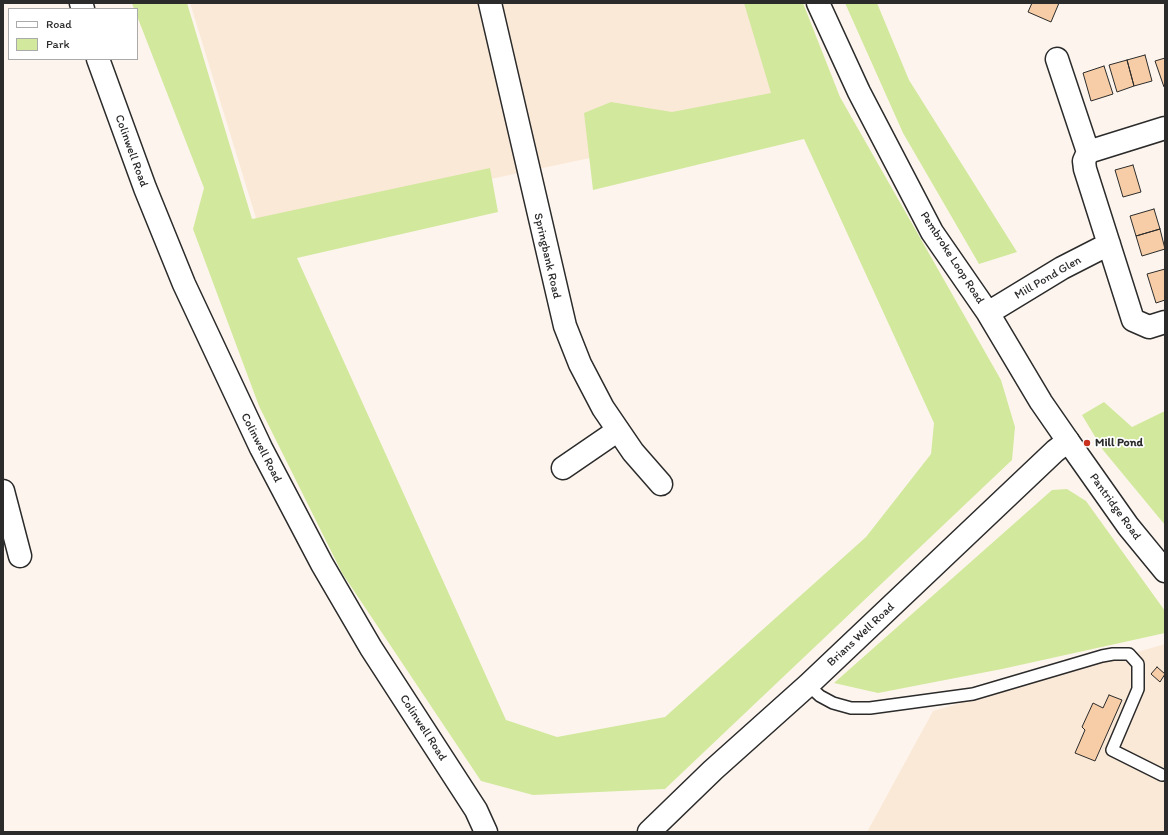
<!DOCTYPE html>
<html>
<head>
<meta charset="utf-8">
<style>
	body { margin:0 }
	#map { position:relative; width:1168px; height:835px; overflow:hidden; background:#fdf5ed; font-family:Itim,sans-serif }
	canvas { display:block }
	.frame { position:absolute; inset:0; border:4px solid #2b2b2b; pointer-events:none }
	.legend { position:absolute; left:8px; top:8px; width:130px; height:52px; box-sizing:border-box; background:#fff; border:1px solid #aaa; margin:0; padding:5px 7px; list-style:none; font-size:12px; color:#2b2b2b }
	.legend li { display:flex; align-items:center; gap:8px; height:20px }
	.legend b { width:20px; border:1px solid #aaa }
</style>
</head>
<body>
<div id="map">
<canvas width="1168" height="835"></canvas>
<div class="frame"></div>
<ul class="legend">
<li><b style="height:5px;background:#fff"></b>Road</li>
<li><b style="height:11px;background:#d2e89d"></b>Park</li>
</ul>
</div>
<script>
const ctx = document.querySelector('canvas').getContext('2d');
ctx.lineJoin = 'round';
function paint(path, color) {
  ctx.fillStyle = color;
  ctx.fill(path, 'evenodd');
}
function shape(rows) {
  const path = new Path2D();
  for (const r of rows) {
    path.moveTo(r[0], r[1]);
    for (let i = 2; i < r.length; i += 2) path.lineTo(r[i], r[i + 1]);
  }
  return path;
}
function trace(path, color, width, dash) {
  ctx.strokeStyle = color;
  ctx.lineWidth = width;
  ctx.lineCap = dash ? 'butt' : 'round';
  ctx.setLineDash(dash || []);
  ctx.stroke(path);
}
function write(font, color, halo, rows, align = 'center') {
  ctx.font = font + ' Itim,sans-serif';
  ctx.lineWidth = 3.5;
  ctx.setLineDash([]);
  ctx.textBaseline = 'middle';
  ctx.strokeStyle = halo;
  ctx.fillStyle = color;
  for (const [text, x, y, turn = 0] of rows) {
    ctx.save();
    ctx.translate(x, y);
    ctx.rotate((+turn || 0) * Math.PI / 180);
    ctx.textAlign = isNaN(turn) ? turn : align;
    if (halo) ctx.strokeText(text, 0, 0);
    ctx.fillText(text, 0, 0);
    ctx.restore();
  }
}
paint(shape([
	[190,3,758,3,789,116,259,228],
	[1165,644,1165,832,867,832,933,711]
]), '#fbe9d8');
paint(shape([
	[132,3,187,3,252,219,490,168,498,212,297,258,506,720,557,737,665,717,866,537,931,454,934,423,804,139,593,190,584,113,611,102,672,112,771,93,744,3,803,3,840,97,1001,380,1015,427,1012,460,665,789,533,795,481,781,342,573,259,406,193,229,204,188,137,16,137,9,134,9],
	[845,3,877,3,909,80,1017,252,979,264,903,133],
	[1104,402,1132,427,1165,411,1165,525,1103,450,1082,415],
	[1067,489,1086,501,1165,611,1165,633,1002,669,878,693,834,683,1052,490]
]), '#d2e89d');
const building = shape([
	[1032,3,1059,3,1051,22,1028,12,1032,3],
	[1145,55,1152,81,1134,86,1127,60,1145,55],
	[1165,58,1165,87,1164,87,1155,61,1165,58],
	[1127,60,1134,86,1117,92,1109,65,1127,60],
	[1104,66,1113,94,1091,101,1083,73,1104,66],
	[1133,165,1141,192,1123,197,1115,170,1133,165],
	[1154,209,1160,229,1136,236,1130,216,1154,209],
	[1160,229,1165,249,1142,256,1136,236,1160,229],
	[1165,269,1165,300,1156,303,1147,274,1165,269],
	[1157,667,1165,674,1160,682,1151,674,1157,667],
	[1109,695,1122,700,1095,761,1075,753,1085,730,1082,727,1093,703,1103,708,1109,695]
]);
paint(building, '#f6cda6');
trace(building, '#2b2b2b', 1);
const service = shape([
	[808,685,820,696,833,703,851,708,870,708,973,694,1102,656,1113,654,1129,654,1138,664,1138,689,1112,750,1162,775]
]);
const minor = shape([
	[490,3,565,326,580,364,603,408,633,452,661,484],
	[818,3,859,92,932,232,988,313,1041,402,1068,441],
	[1057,59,1088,152],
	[1165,128,1088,152,1084,161,1085,169,1133,320,1149,327,1165,322],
	[988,313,1062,268,1109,244],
	[563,468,617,431],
	[3,491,20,556]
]);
const tertiary = shape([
	[81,3,83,9],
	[98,59,145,188,184,284,261,448,322,564,371,648,476,810,486,832],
	[649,832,713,770,808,685,1055,451,1068,441,1128,526,1165,571]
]);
trace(service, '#2b2b2b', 14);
trace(minor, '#2b2b2b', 25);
trace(tertiary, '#2b2b2b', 25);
trace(service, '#fff', 11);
trace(minor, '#fff', 22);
trace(tertiary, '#fff', 22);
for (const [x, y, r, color] of [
	[1087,443,4,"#c8321e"]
]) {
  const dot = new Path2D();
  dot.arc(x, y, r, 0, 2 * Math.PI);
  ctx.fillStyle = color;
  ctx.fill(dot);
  trace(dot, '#fff', 1.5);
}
write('12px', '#2b2b2b', '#fff', [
	["Colinwell Road",131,151,70],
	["Springbank Road",547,256,77],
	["Pembroke Loop Road",952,258,57],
	["Mill Pond Glen",1048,278,-30],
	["Colinwell Road",261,448,63],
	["Pantridge Road",1115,507,54],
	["Brians Well Road",861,635,-43],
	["Colinwell Road",423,728,57]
]);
write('bold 12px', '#2b2b2b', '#fff', [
	["Mill Pond",1095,443]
], 'left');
</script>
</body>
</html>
